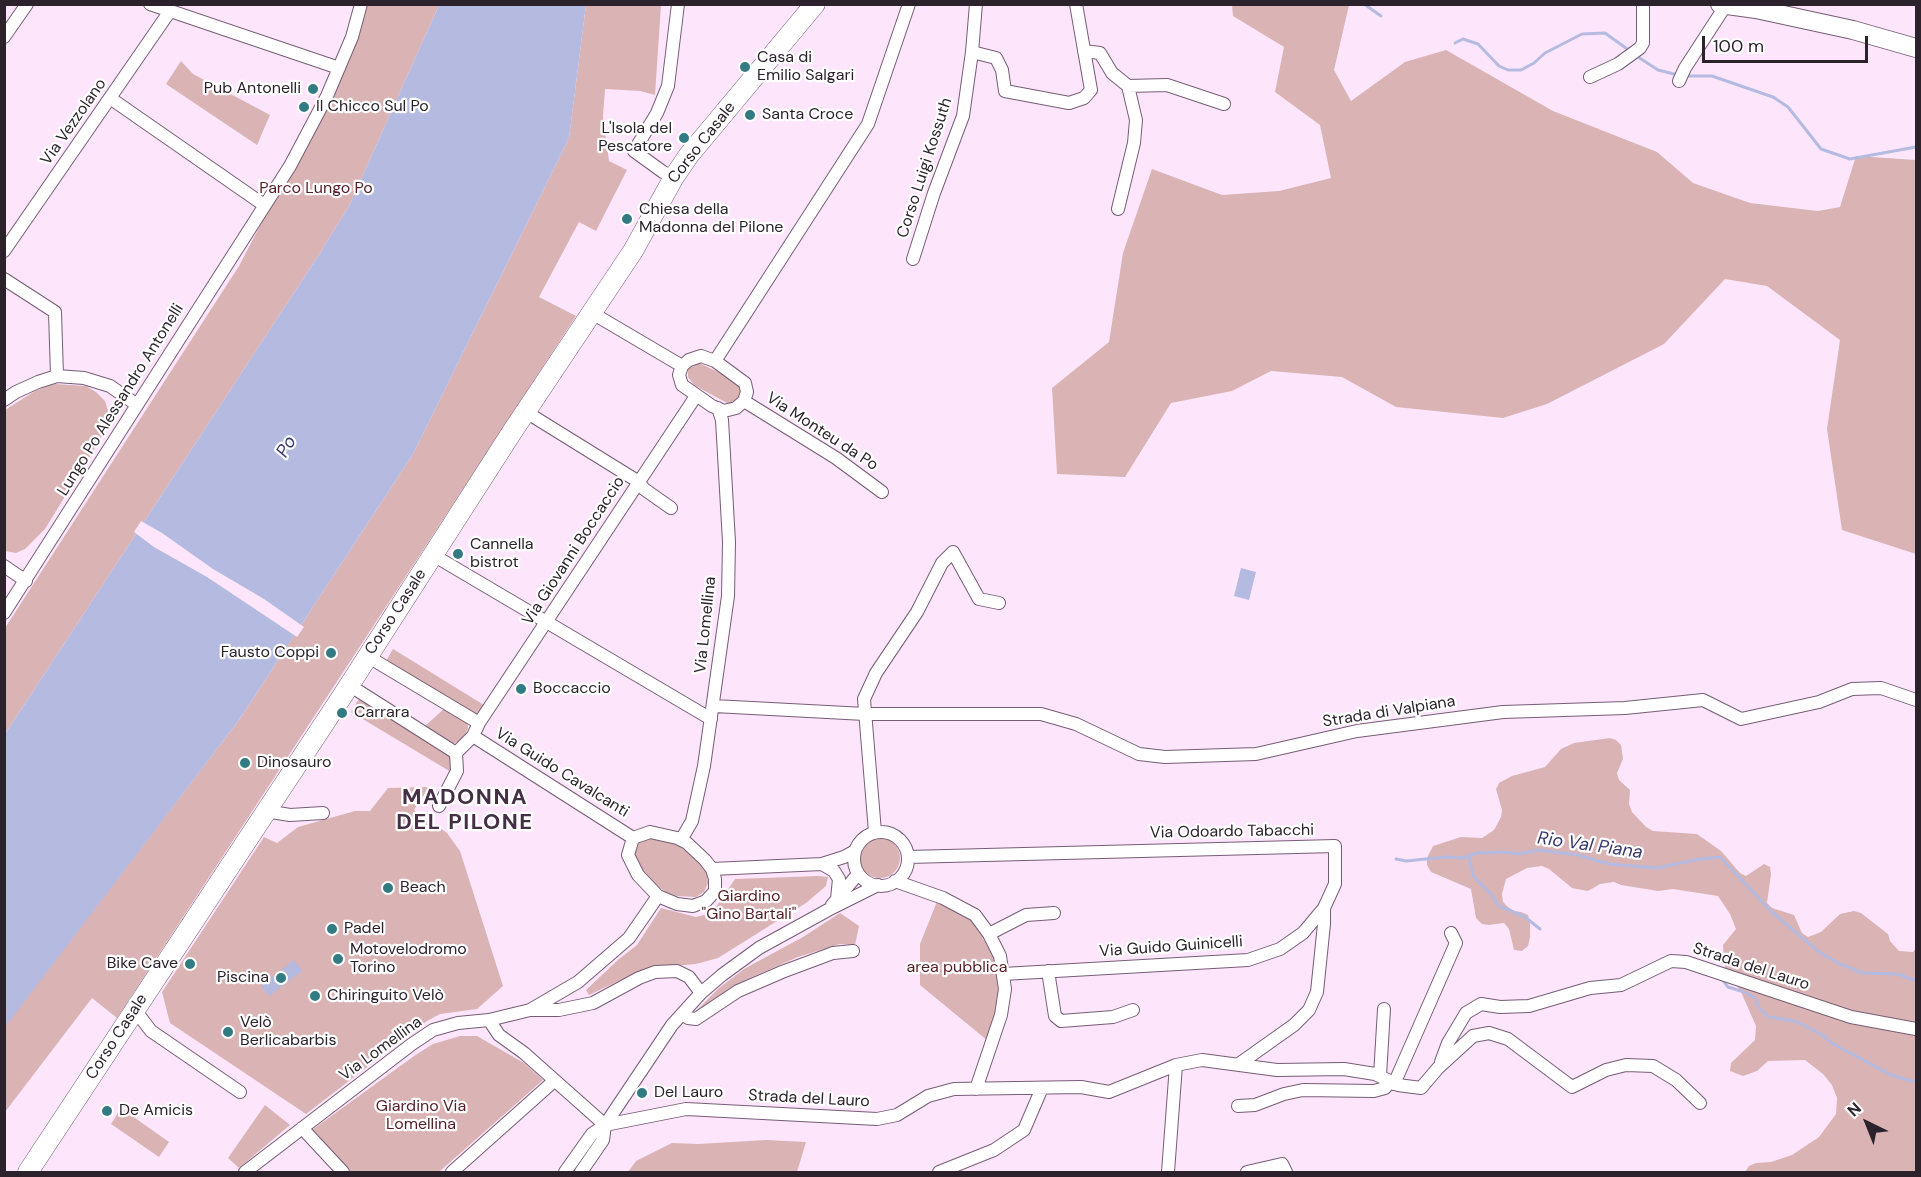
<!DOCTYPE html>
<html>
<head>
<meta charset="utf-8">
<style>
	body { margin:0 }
	#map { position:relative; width:1921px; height:1177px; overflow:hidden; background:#fde6fc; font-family:"DM Sans",sans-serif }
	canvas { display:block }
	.frame { position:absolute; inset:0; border:6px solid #2c222c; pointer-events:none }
	.north { position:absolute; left:1837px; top:1093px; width:60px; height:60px; -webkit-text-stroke:4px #fff; paint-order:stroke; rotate:317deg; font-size:16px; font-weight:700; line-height:24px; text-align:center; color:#2c222c }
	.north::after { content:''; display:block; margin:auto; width:21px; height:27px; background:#2c222c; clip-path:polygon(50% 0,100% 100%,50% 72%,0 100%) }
	.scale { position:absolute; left:1702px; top:36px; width:166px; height:27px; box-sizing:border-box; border:3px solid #2c222c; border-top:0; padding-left:8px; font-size:18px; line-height:21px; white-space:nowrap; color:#2c222c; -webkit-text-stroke:4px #fff; paint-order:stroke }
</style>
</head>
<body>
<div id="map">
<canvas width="1921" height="1177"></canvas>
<div class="frame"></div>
<div class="north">N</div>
<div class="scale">100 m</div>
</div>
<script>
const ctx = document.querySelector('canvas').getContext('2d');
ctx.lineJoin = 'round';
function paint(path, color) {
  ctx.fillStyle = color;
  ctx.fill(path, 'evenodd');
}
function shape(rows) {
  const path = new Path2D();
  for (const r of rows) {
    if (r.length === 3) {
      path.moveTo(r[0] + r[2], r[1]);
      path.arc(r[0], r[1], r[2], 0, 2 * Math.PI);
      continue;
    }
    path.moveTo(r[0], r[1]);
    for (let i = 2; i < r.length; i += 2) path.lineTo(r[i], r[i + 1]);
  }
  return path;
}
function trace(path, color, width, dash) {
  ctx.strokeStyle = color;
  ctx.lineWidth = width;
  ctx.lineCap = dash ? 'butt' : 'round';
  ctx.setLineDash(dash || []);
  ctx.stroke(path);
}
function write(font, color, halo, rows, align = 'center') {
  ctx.font = font + ' "DM Sans",sans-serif';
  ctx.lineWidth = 4.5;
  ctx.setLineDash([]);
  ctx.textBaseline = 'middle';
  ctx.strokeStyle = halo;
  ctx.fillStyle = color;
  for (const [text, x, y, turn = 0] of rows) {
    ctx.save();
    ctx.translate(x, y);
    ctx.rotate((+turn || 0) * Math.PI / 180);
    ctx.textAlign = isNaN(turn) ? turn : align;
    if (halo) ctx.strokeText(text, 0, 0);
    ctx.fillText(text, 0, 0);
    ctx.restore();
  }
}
paint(shape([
	[366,5,439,5,349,206,320,253,5,734,5,628,239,266,310,130],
	[586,5,661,5,655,95,640,91,605,89,603,116,609,161,627,170,596,231,579,222,539,297,576,316,117,1018,92,998,5,1112,4,1027,239,720,413,454,569,138],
	[1232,5,1349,5,1334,70,1351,101,1405,62,1446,50,1553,111,1657,152,1693,183,1750,203,1818,211,1840,207,1856,156,1916,160,1916,554,1842,530,1827,429,1840,340,1767,286,1725,279,1664,344,1547,404,1503,418,1396,407,1342,377,1271,371,1232,391,1171,403,1125,477,1057,474,1052,388,1109,342,1123,253,1152,169,1222,195,1279,191,1331,178,1320,125,1275,92,1284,47,1233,16],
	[181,61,193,74,270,115,257,145,166,84],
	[699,363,733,379,739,386,741,394,740,399,733,403,727,403,694,385,688,377,688,369],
	[54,384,86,386,96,392,105,401,109,414,107,428,45,529,25,549,16,553,5,551,5,410,35,391],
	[393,649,484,705,476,716,386,661],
	[360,697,451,754,451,772,351,712],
	[446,707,467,720,468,728,465,735,458,742,451,744,424,727],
	[1610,738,1616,740,1621,745,1623,759,1617,773,1619,780,1630,790,1629,804,1632,812,1646,827,1653,831,1697,834,1721,851,1740,873,1746,876,1764,864,1770,867,1771,874,1767,903,1772,908,1794,915,1802,933,1808,937,1821,932,1840,914,1854,911,1861,913,1888,934,1890,941,1899,951,1913,952,1916,948,1916,1172,1745,1172,1749,1166,1756,1163,1771,1162,1792,1155,1819,1137,1836,1114,1837,1098,1832,1085,1823,1074,1805,1060,1768,1061,1757,1071,1743,1076,1730,1071,1731,1063,1755,1040,1756,1026,1741,992,1725,968,1723,945,1736,929,1730,914,1718,896,1673,889,1658,891,1621,885,1614,882,1600,884,1588,891,1572,888,1549,869,1542,866,1527,868,1506,879,1502,894,1503,902,1508,907,1514,911,1521,912,1528,915,1530,923,1530,937,1528,946,1522,951,1514,950,1509,929,1504,923,1489,925,1482,924,1476,918,1471,889,1431,872,1427,865,1427,858,1433,846,1461,837,1482,838,1494,830,1501,817,1502,810,1496,789,1499,783,1512,776,1545,767,1561,749,1574,743],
	[429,787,414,810,447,833,460,851,503,986,477,1009,440,1014,427,1021,306,1114,170,1023,162,992,264,837,277,843,298,827,355,811,370,811,388,788],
	[646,836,670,840,699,860,707,872,708,883,704,892,696,897,676,896,666,892,650,881,634,859,634,848,638,841],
	[880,858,20],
	[818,876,828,877,826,886,806,903,718,958,696,964,646,968,589,995,586,990,619,959,637,945,661,908,696,917,712,913,735,879],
	[938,899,972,918,995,960,1002,990,988,1041,920,985,920,944],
	[840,913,859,926,855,945,840,944,798,957,752,977,728,990,704,1008,696,1011,719,988,744,969,803,937],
	[460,1036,477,1036,524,1063,543,1080,439,1172,351,1172,312,1130,414,1056,433,1044],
	[265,1105,290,1125,239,1168,228,1158],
	[121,1108,169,1142,159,1157,111,1124],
	[766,1140,806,1142,797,1172,628,1172,636,1161,672,1143,698,1144]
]), '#dab3b4');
paint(shape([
	[439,5,586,5,569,138,413,454,239,720,5,1027,5,734,320,253,349,206],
	[1241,568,1256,572,1249,600,1234,596],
	[294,960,302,971,269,996,261,986]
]), '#b5bbe0');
paint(shape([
	[141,521,162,533,213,569,264,599,304,627,297,637,207,577,154,547,134,532]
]), '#fde6fc');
trace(shape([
	[1364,4,1381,16],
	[1455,43,1463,39,1478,44,1499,66,1508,70,1521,70,1534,63,1545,53,1582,34,1605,33,1630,51],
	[1635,55,1658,70,1678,75],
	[1684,76,1712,76,1773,97,1788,107,1821,149,1850,159,1916,147],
	[1469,857,1473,876,1491,894,1499,906,1525,917,1540,929],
	[1396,859,1406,861,1446,857,1463,858,1477,853,1505,852,1518,854,1539,850,1578,855,1609,864,1657,868,1700,859,1720,857,1772,912,1819,952,1840,964,1863,973,1898,974,1916,981],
	[1721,978,1728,987,1744,992,1755,998,1760,1009,1769,1017,1794,1021,1805,1026,1824,1036,1830,1042,1891,1075,1911,1081,1916,1080]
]), '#b5bbe0', 3);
const minor = shape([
	[150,4,339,68],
	[4,37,27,4],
	[1084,51,1100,53,1112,73,1128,86,1167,85,1224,104],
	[972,52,996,58,1002,70,1005,91,1069,103,1084,98,1091,90,1076,4],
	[1590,77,1618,64,1640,48,1643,43,1643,4],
	[1679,81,1685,68,1726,5],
	[110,98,264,205],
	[674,177,663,172,634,151,657,113,668,86,678,4],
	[1118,209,1134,143,1136,120,1128,86],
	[4,251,170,11],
	[913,259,934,193,963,116,972,52,976,4],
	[4,279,55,312,57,376],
	[592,313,682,366],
	[701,356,715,361,745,383,747,392,744,401,736,408,724,411,712,406,682,385,679,375,682,366,689,360,701,356],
	[715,361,868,124,909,4],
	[4,400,16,392,38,382,57,376,84,378,110,386,137,405],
	[744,401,836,458,882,492],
	[526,412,639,482,644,489,671,508],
	[433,555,711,719],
	[4,566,26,581],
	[4,613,290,166,327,96,352,37,361,4],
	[349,685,456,753,473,736,479,723,367,656],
	[714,706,865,714,1041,714,1076,724,1139,754,1165,757,1256,754,1357,731,1503,712,1625,708,1703,700,1741,719,1819,702,1852,689,1881,688,1916,700],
	[479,723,696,396],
	[473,736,633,838],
	[439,806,457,771,456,753],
	[265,811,290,815,323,813],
	[650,832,677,838,687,843,705,860,712,869,715,879,715,891,706,901,693,906,677,904,658,896,638,875,628,855,633,838,650,832],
	[875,832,864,699,876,673,917,612,942,563,953,552,979,599,999,603],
	[881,859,27],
	[681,840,692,821,704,766,728,596,729,542,722,420,718,408],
	[908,857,1335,846,1335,884,1324,908,1324,924,1317,992,1309,1010,1294,1025,1239,1064],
	[822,864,834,871,839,879,837,899],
	[712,869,822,864,844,857,855,851],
	[895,881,943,898,975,915,989,934,1000,956,1005,989,1001,1015,976,1089],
	[832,905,858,874],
	[989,934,1026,915,1054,913],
	[1048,971,1055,1016,1061,1021,1113,1017,1133,1010],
	[1003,974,1248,960,1280,949,1303,933,1324,908],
	[135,1010,151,1031,240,1092],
	[531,1010,559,1010,593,1003,639,978,655,972,677,971,689,977,701,993],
	[682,1014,688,1018,696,1019,738,991,782,972,833,953,853,951],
	[489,1020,499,1035,524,1053,605,1125],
	[1441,1062,1448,1043,1466,1013,1481,1004,1500,1007,1529,1006,1590,988,1621,985,1671,961,1686,962,1851,1017,1916,1029],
	[1380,1076,1384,1009],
	[1394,1084,1456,943,1451,933],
	[1238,1106,1255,1105,1284,1094,1303,1090,1374,1091,1385,1088,1390,1082],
	[605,1125,686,1109,877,1119,897,1115,928,1096,954,1089,1081,1087,1109,1092,1176,1065,1202,1060,1277,1070,1344,1069,1375,1074,1398,1085,1421,1088,1438,1068,1473,1036,1489,1033,1508,1039,1572,1087,1606,1070,1626,1065,1653,1066,1676,1080,1700,1103],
	[302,1128,343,1172],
	[245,1172,412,1044,433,1030,458,1023,489,1020,530,1010,578,982,629,938,658,896],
	[452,1172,554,1081],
	[565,1172,592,1134,605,1125,672,1025,701,993,722,975,759,948,828,910,878,885],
	[581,1172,603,1140,605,1125],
	[939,1172,994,1150,1024,1130,1042,1088],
	[1168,1172,1176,1065],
	[1247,1172,1282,1164,1286,1172]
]);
const secondary = shape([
	[1720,4,1756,9,1853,30,1916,48]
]);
const primary = shape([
	[28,1172,343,695,512,432,633,251,674,177,689,155,815,4]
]);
trace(minor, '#765d75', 14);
trace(secondary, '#765d75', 20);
trace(primary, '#765d75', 21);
trace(minor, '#fff', 12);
trace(secondary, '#fff', 18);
trace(primary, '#fff', 20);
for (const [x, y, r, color] of [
	[745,67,6,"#337b83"],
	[313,89,6,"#337b83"],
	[304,107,6,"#337b83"],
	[750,115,6,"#337b83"],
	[684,138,6,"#337b83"],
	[627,219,6,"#337b83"],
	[458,554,6,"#337b83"],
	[331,653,6,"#337b83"],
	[521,689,6,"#337b83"],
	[342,713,6,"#337b83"],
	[245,763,6,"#337b83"],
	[388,888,6,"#337b83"],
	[332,929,6,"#337b83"],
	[338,959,6,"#337b83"],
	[190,964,6,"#337b83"],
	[281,978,6,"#337b83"],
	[315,996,6,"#337b83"],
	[228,1032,6,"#337b83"],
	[642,1093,6,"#337b83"],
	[107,1111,6,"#337b83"]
]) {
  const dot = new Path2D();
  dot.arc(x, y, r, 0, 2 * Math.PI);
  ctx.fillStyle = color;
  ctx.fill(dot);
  trace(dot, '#fff', 2);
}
write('16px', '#2c222c', '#fff', [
	["Casa di",757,58],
	["Emilio Salgari",757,76],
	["Pub Antonelli",301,89,"right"],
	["Il Chicco Sul Po",316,107],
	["Santa Croce",762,115],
	["L'Isola del",672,129,"right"],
	["Pescatore",672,147,"right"],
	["Chiesa della",639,210],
	["Madonna del Pilone",639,228],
	["Cannella",470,545],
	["bistrot",470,563],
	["Fausto Coppi",319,653,"right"],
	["Boccaccio",533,689],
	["Carrara",354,713],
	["Dinosauro",257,763],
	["Beach",400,888],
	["Padel",344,929],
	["Motovelodromo",350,950],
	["Torino",350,968],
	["Bike Cave",178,964,"right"],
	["Piscina",269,978,"right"],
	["Chiringuito Velò",327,996],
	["Velò",240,1023],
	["Berlicabarbis",240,1041],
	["Del Lauro",654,1093],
	["De Amicis",119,1111]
], 'left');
write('16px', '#2c222c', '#fff', [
	["Via Vezzolano",74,122,-55],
	["Corso Casale",702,143,-52],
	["Corso Luigi Kossuth",925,168,-72],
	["Lungo Po Alessandro Antonelli",121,400,-58],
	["Via Monteu da Po",822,432,33],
	["Via Giovanni Boccaccio",574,551,-57],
	["Corso Casale",396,612,-57],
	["Via Lomellina",706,625,-84],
	["Strada di Valpiana",1389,712,-9],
	["Via Guido Cavalcanti",562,773,32],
	["Via Odoardo Tabacchi",1232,832,-1],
	["Via Guido Guinicelli",1171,947,-4],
	["Strada del Lauro",1751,967,18],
	["Corso Casale",117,1037,-57],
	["Via Lomellina",381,1049,-36],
	["Strada del Lauro",809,1099,3]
]);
write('16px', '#541c24', '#fff', [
	["Parco Lungo Po",316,189],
	["Giardino",749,897],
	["\"Gino Bartali\"",749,915],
	["area pubblica",957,968],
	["Giardino Via",421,1107],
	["Lomellina",421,1125]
]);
write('italic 18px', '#36396a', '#fff', [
	["Po",287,447,-60],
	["Rio Val Piana",1590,846,8]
]);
ctx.letterSpacing = '1.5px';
write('bold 22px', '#452f45', '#fff', [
	["MADONNA",465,798],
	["DEL PILONE",465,823]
]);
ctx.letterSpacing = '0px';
</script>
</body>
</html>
